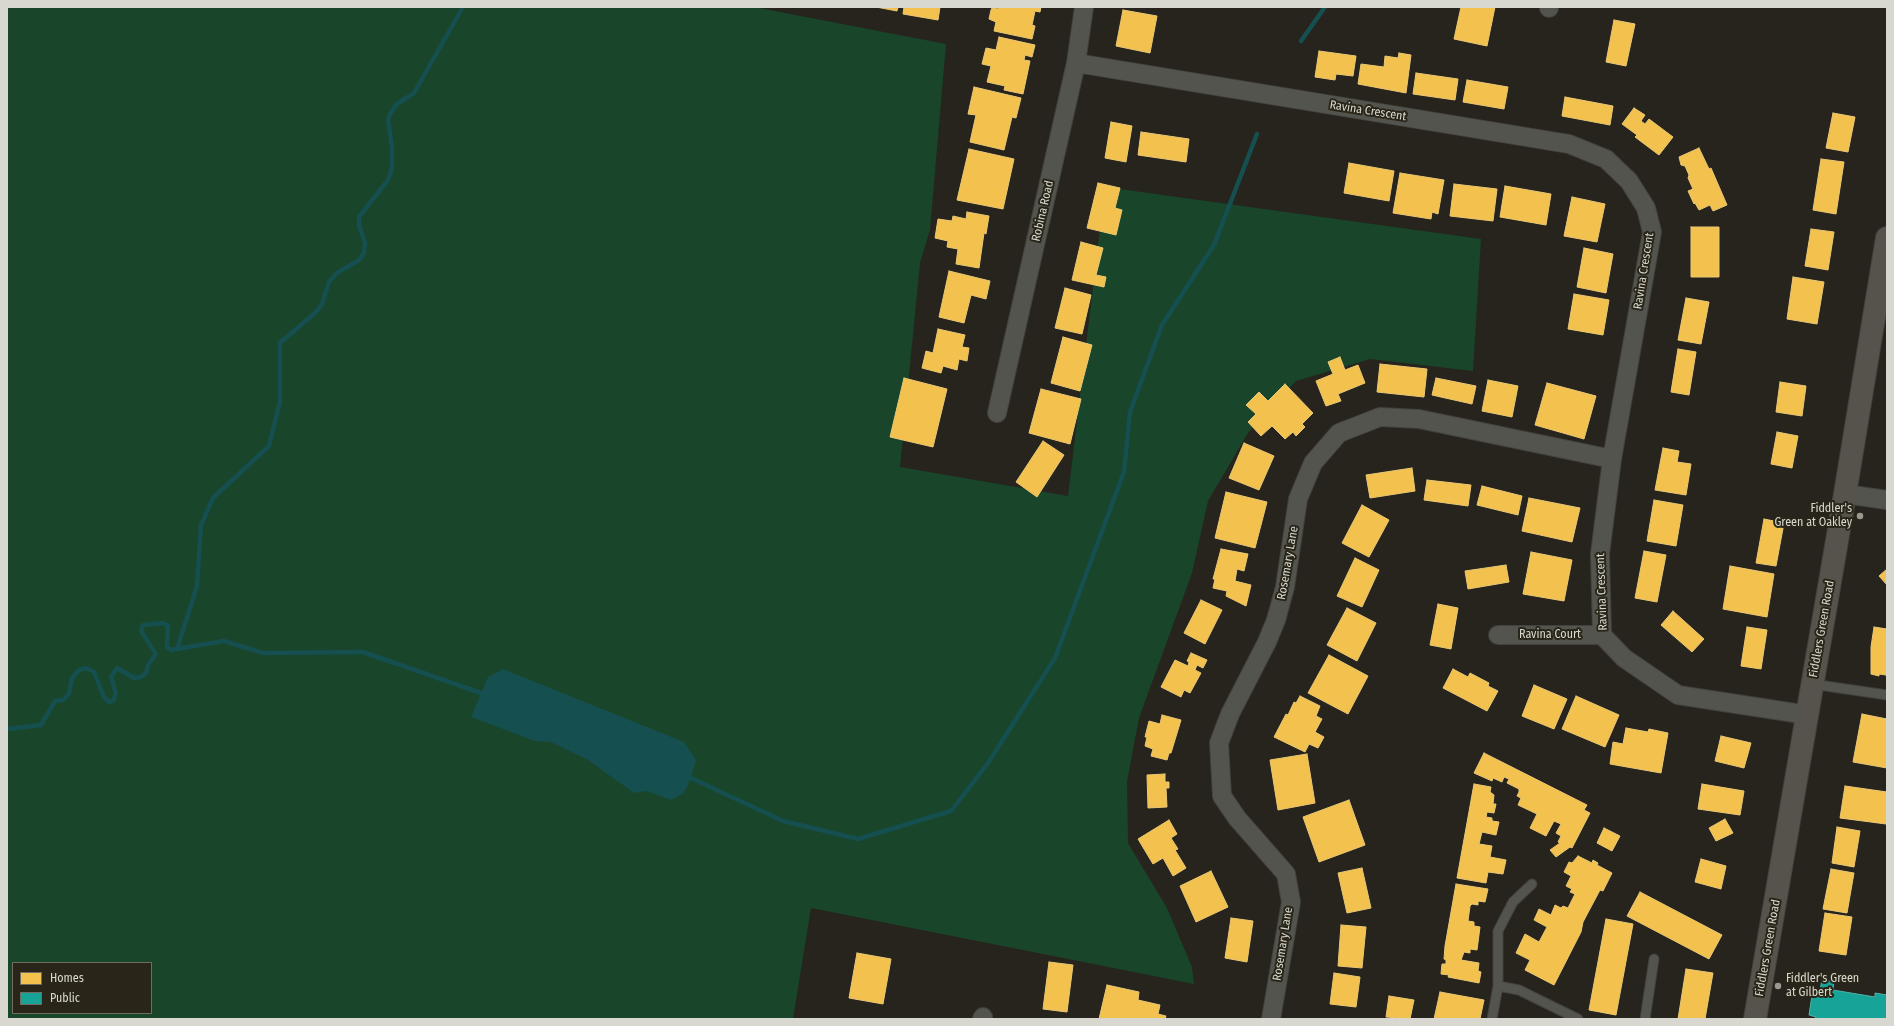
<!DOCTYPE html>
<html>
<head>
<meta charset="utf-8">
<style>
	body { margin:0 }
	#map { position:relative; width:1894px; height:1026px; overflow:hidden; background:#26241c; font-family:"Fira Sans Condensed",sans-serif }
	canvas { display:block }
	.frame { position:absolute; inset:0; border:8px solid #d9d8d0; pointer-events:none }
	.legend { position:absolute; left:12px; top:962px; width:140px; height:52px; box-sizing:border-box; background:#292619; border:1px solid #6f6d62; margin:0; padding:5px 7px; list-style:none; font-size:12px; color:#d9d8d0 }
	.legend li { display:flex; align-items:center; gap:8px; height:20px }
	.legend b { width:20px; border:1px solid #6f6d62 }
</style>
</head>
<body>
<div id="map">
<canvas width="1894" height="1026"></canvas>
<div class="frame"></div>
<ul class="legend">
<li><b style="height:11px;background:#f2c14e"></b>Homes</li>
<li><b style="height:11px;background:#17a398"></b>Public</li>
</ul>
</div>
<script>
const ctx = document.querySelector('canvas').getContext('2d');
ctx.lineJoin = 'round';
function paint(path, color) {
  ctx.fillStyle = color;
  ctx.fill(path, 'evenodd');
}
function shape(rows) {
  const path = new Path2D();
  for (const r of rows) {
    path.moveTo(r[0], r[1]);
    for (let i = 2; i < r.length; i += 2) path.lineTo(r[i], r[i + 1]);
  }
  return path;
}
function trace(path, color, width, dash) {
  ctx.strokeStyle = color;
  ctx.lineWidth = width;
  ctx.lineCap = dash ? 'butt' : 'round';
  ctx.setLineDash(dash || []);
  ctx.stroke(path);
}
function write(font, color, halo, rows, align = 'center') {
  ctx.font = font + ' "Fira Sans Condensed",sans-serif';
  ctx.lineWidth = 4;
  ctx.setLineDash([]);
  ctx.textBaseline = 'middle';
  ctx.strokeStyle = halo;
  ctx.fillStyle = color;
  for (const [text, x, y, turn = 0] of rows) {
    ctx.save();
    ctx.translate(x, y);
    ctx.rotate((+turn || 0) * Math.PI / 180);
    ctx.textAlign = isNaN(turn) ? turn : align;
    if (halo) ctx.strokeText(text, 0, 0);
    ctx.fillText(text, 0, 0);
    ctx.restore();
  }
}
paint(shape([
	[7,7,754,7,946,44,930,230,920,263,900,467,1068,496,1105,187,1481,239,1473,371,1370,359,1296,381,1248,433,1208,501,1192,573,1139,718,1127,782,1128,843,1167,908,1192,967,1194,984,811,908,793,1019,7,1019],
	[13,963,151,963,151,1013,13,1013]
]), '#19452b');
paint(shape([
	[503,669,684,742,696,760,691,778,684,793,671,800,647,791,634,793,588,760,551,742,535,741,471,717,488,677]
]), '#154f50');
const homes = shape([
	[876,7,898,7,897,11,876,7],
	[904,7,940,7,938,20,903,14,904,7],
	[999,7,1041,7,1040,12,1035,11,1032,25,1035,26,1032,39,994,31,996,22,989,19,991,10,992,8,998,9,999,7],
	[1461,7,1495,7,1487,46,1454,39,1461,7],
	[1123,10,1157,16,1150,53,1116,46,1123,10],
	[1614,20,1635,24,1626,66,1606,62,1614,20],
	[999,37,1035,45,1032,57,1025,55,1024,60,1030,61,1023,94,1004,90,1005,86,987,82,991,66,982,64,986,48,996,50,999,37],
	[1319,51,1356,56,1353,76,1336,74,1335,80,1315,77,1319,51],
	[1399,53,1411,55,1406,93,1358,84,1361,64,1384,67,1385,56,1398,58,1399,53],
	[1416,73,1458,79,1455,100,1413,94,1416,73],
	[1467,80,1508,87,1504,109,1463,102,1467,80],
	[974,87,1021,98,1016,118,1012,117,1004,150,970,142,976,115,968,114,974,87],
	[1565,97,1613,106,1610,125,1562,116,1565,97],
	[1634,108,1645,115,1641,121,1645,124,1649,119,1673,137,1659,155,1635,137,1637,135,1622,124,1634,108],
	[1833,113,1855,117,1848,152,1826,148,1833,113],
	[1111,122,1132,126,1126,162,1105,158,1111,122],
	[1141,132,1189,139,1186,162,1138,155,1141,132],
	[1699,148,1709,169,1711,168,1727,205,1713,211,1710,205,1699,210,1695,203,1694,204,1688,191,1693,189,1688,178,1689,175,1685,166,1681,165,1679,157,1699,148],
	[969,149,1014,159,1003,209,957,200,969,149],
	[1821,159,1844,162,1836,214,1813,210,1821,159],
	[1349,163,1394,171,1389,201,1344,193,1349,163],
	[1400,173,1444,180,1438,214,1432,212,1431,219,1393,213,1400,173],
	[1098,183,1120,188,1115,208,1122,210,1116,235,1087,228,1098,183],
	[1454,184,1497,189,1493,221,1450,216,1454,184],
	[1505,186,1551,194,1546,225,1500,217,1505,186],
	[1572,197,1605,204,1597,242,1564,236,1572,197],
	[967,212,989,216,986,234,984,233,979,268,956,264,958,249,947,247,948,241,935,238,938,219,952,221,953,216,966,219,967,212],
	[1691,227,1719,227,1719,277,1691,277,1691,227],
	[1811,229,1834,232,1828,270,1805,266,1811,229],
	[1081,242,1103,248,1096,275,1106,277,1104,287,1072,280,1081,242],
	[1584,248,1613,254,1606,293,1577,287,1584,248],
	[949,271,990,281,986,299,971,295,964,323,939,317,949,271],
	[1793,277,1824,282,1817,324,1787,319,1793,277],
	[1065,288,1091,295,1082,334,1055,328,1065,288],
	[1574,294,1609,300,1603,335,1568,329,1574,294],
	[1686,298,1709,302,1701,344,1678,340,1686,298],
	[938,329,965,335,962,347,969,348,967,361,959,359,957,370,943,366,941,373,922,368,926,351,933,353,938,329],
	[1063,337,1092,345,1080,391,1051,383,1063,337],
	[1678,349,1696,352,1689,395,1671,392,1678,349],
	[1340,357,1345,370,1358,365,1365,383,1338,394,1341,401,1326,406,1316,381,1333,374,1328,362,1340,357],
	[1380,364,1427,369,1424,397,1377,392,1380,364],
	[904,378,947,389,933,447,890,437,904,378],
	[1436,378,1476,386,1472,404,1432,395,1436,378],
	[1488,380,1518,386,1512,417,1482,411,1488,380],
	[1780,382,1806,386,1802,416,1776,412,1780,382],
	[1547,383,1596,396,1584,439,1535,425,1547,383],
	[1285,384,1313,413,1302,424,1305,427,1296,436,1293,432,1285,439,1272,426,1261,436,1248,422,1256,414,1246,405,1259,392,1268,401,1285,384],
	[1041,389,1081,399,1070,444,1029,433,1041,389],
	[1777,432,1798,436,1792,468,1771,464,1777,432],
	[1043,441,1064,455,1037,497,1016,482,1043,441],
	[1244,443,1274,456,1259,490,1229,478,1244,443],
	[1663,448,1679,451,1677,462,1691,464,1686,495,1655,490,1663,448],
	[1412,468,1415,491,1370,498,1366,475,1412,468],
	[1427,480,1471,485,1468,506,1424,500,1427,480],
	[1482,486,1522,496,1518,515,1477,505,1482,486],
	[1226,492,1267,502,1255,548,1215,538,1226,492],
	[1529,498,1580,508,1572,542,1522,531,1529,498],
	[1654,500,1683,505,1676,546,1647,541,1654,500],
	[1362,505,1389,520,1369,557,1342,543,1362,505],
	[1764,519,1784,523,1776,566,1756,563,1764,519],
	[1221,549,1248,554,1244,571,1237,569,1235,581,1251,585,1246,606,1226,596,1227,591,1213,588,1215,579,1213,579,1221,549],
	[1644,551,1666,555,1657,602,1635,598,1644,551],
	[1531,552,1572,560,1564,601,1523,594,1531,552],
	[1355,558,1379,570,1362,607,1337,596,1355,558],
	[1506,565,1509,582,1468,589,1465,571,1506,565],
	[1730,566,1774,574,1767,617,1723,609,1730,566],
	[1887,569,1887,585,1879,576,1887,569],
	[1201,600,1222,610,1205,644,1184,633,1201,600],
	[1438,604,1458,608,1451,649,1430,645,1438,604],
	[1347,608,1376,623,1357,661,1327,645,1347,608],
	[1673,611,1704,639,1692,652,1661,625,1673,611],
	[1747,627,1767,630,1761,669,1741,666,1747,627],
	[1874,627,1887,629,1887,677,1886,675,1879,674,1879,676,1871,674,1871,647,1874,627],
	[1191,653,1207,660,1203,668,1197,665,1195,670,1201,673,1190,693,1184,690,1181,697,1161,687,1175,660,1188,666,1189,662,1187,661,1191,653],
	[1329,655,1368,676,1348,714,1308,693,1329,655],
	[1453,669,1468,677,1470,673,1489,683,1488,686,1498,691,1487,711,1443,688,1453,669],
	[1534,685,1567,699,1554,729,1522,716,1534,685],
	[1300,696,1320,706,1316,716,1322,719,1315,732,1324,737,1318,748,1309,744,1305,752,1274,737,1286,714,1288,715,1294,702,1296,703,1300,696],
	[1576,696,1619,715,1605,747,1562,729,1576,696],
	[1862,714,1887,719,1887,768,1853,762,1862,714],
	[1162,715,1181,720,1171,753,1169,753,1167,760,1151,756,1153,749,1145,746,1147,737,1145,737,1149,721,1160,724,1162,715],
	[1626,728,1648,732,1649,729,1668,733,1661,773,1610,764,1613,742,1623,744,1626,728],
	[1721,736,1751,743,1744,768,1715,761,1721,736],
	[1484,753,1587,805,1584,810,1590,813,1572,848,1570,847,1556,857,1550,850,1560,843,1558,842,1561,836,1556,833,1561,824,1554,821,1546,836,1530,828,1537,814,1518,805,1521,798,1517,796,1519,792,1519,789,1507,783,1509,779,1504,777,1502,782,1493,778,1492,781,1474,773,1484,753],
	[1307,754,1315,803,1278,810,1270,760,1307,754],
	[1165,774,1165,782,1169,782,1169,788,1166,788,1167,807,1148,808,1147,775,1165,774],
	[1474,784,1491,787,1490,792,1494,795,1493,804,1496,804,1494,813,1487,812,1486,817,1492,818,1492,821,1499,822,1496,835,1482,832,1479,844,1492,846,1490,857,1506,860,1503,874,1488,872,1486,883,1457,878,1474,784],
	[1702,784,1744,791,1740,815,1698,809,1702,784],
	[1845,786,1887,792,1886,824,1840,818,1845,786],
	[1349,800,1365,845,1319,862,1303,817,1349,800],
	[1725,819,1733,833,1716,841,1709,828,1725,819],
	[1169,820,1177,834,1171,838,1178,849,1175,850,1186,868,1173,876,1163,858,1153,864,1138,839,1169,820],
	[1837,827,1860,831,1854,867,1832,863,1837,827],
	[1604,828,1620,836,1612,851,1597,843,1604,828],
	[1578,856,1592,863,1593,860,1598,863,1597,865,1612,873,1603,891,1600,890,1583,922,1581,932,1554,985,1525,970,1530,960,1516,953,1525,934,1539,942,1547,927,1534,920,1539,909,1551,915,1555,905,1561,908,1563,906,1568,908,1575,894,1570,892,1572,889,1566,886,1571,876,1564,872,1569,862,1572,863,1578,856],
	[1701,859,1726,866,1721,889,1695,882,1701,859],
	[1362,868,1371,908,1347,913,1338,873,1362,868],
	[1831,869,1854,873,1847,913,1823,909,1831,869],
	[1211,871,1228,907,1196,922,1180,886,1211,871],
	[1456,884,1488,889,1485,902,1478,901,1478,905,1472,904,1470,906,1468,921,1474,922,1474,926,1480,927,1477,950,1470,949,1470,953,1464,952,1461,960,1479,963,1478,971,1481,972,1479,983,1448,977,1449,975,1441,974,1442,964,1446,964,1446,960,1444,959,1445,946,1456,884],
	[1640,892,1722,935,1709,959,1627,916,1640,892],
	[1825,913,1852,917,1846,955,1819,951,1825,913],
	[1231,918,1253,921,1247,962,1225,958,1231,918],
	[1606,919,1633,924,1616,1015,1589,1010,1606,919],
	[1341,925,1366,927,1362,968,1338,966,1341,925],
	[857,953,891,959,883,1004,849,998,857,953],
	[1049,962,1073,965,1067,1012,1043,1009,1049,962],
	[1686,969,1713,973,1705,1019,1678,1019,1686,969],
	[1334,973,1360,977,1356,1007,1330,1004,1334,973],
	[1107,985,1139,992,1138,1000,1160,1005,1158,1014,1166,1016,1165,1019,1099,1019,1107,985],
	[1440,992,1484,1000,1480,1019,1434,1019,1440,992],
	[1389,996,1414,1000,1410,1019,1386,1017,1389,996]
]);
paint(homes, '#f2c14e');
trace(homes, '#eac875', 1);
const public = shape([
	[1822,980,1834,981,1833,990,1875,997,1875,993,1887,995,1887,1019,1815,1019,1816,1017,1809,1015,1813,989,1820,990,1822,980]
]);
paint(public, '#17a398');
trace(public, '#51b3a9', 1);
trace(shape([
	[1301,41,1325,7],
	[177,649,197,586,201,525,213,498,269,446,280,401,280,343,316,312,322,304,329,282,337,273,359,260,364,253,365,243,359,225,359,217,388,180,392,169,392,147,388,120,390,114,397,104,414,93,463,7],
	[7,729,41,725,55,701,63,700,69,694,72,678,79,670,86,668,94,672,104,697,109,702,113,701,116,694,111,677,117,668,134,678,141,677,146,673,148,665,156,654,141,631,143,625,163,623,168,626,167,647,171,650,224,641,263,653,363,652,481,693],
	[691,778,783,821,858,839,951,811,988,763,1055,658,1124,472,1130,412,1162,325,1214,245,1257,134]
]), '#154f50', 4.5);
const service = shape([
	[1812,684,1887,695],
	[1498,986,1519,990,1578,1019],
	[1492,1019,1498,986,1498,931,1513,902,1532,884],
	[1645,1019,1654,959]
]);
const minor = shape([
	[1549,8,1549,7],
	[1076,63,1569,144,1606,159,1629,181,1646,208,1652,232,1612,459,1600,554,1602,635,1624,658,1678,695,1808,715],
	[997,413,1076,63,1084,7],
	[1845,494,1887,500],
	[1498,635,1602,635],
	[982,1019,983,1017],
	[1271,1019,1291,902,1286,874,1237,818,1222,796,1219,743,1230,714,1267,642,1276,620,1285,587,1298,499,1313,463,1339,433,1380,417,1419,419,1612,459]
]);
const secondary = shape([
	[1755,1019,1845,494,1887,238]
]);
trace(service, '#42413b', 11);
trace(minor, '#42413b', 20);
trace(secondary, '#42413b', 24);
trace(service, '#54544e', 9);
trace(minor, '#54544e', 18);
trace(secondary, '#56534d', 22);
for (const [x, y, r, color] of [
	[1860,516,4,"#9a9991"],
	[1778,986,4,"#9a9991"]
]) {
  const dot = new Path2D();
  dot.arc(x, y, r, 0, 2 * Math.PI);
  ctx.fillStyle = color;
  ctx.fill(dot);
  trace(dot, '#292619', 1.5);
}
write('12px', '#d9d8d0', '#292619', [
	["Ravina Crescent",1368,111,9],
	["Robina Road",1043,211,-77],
	["Ravina Crescent",1644,271,-81],
	["Rosemary Lane",1288,563,-80],
	["Ravina Crescent",1602,592,-92],
	["Fiddlers Green Road",1822,629,-80],
	["Ravina Court",1550,635],
	["Rosemary Lane",1283,944,-81],
	["Fiddlers Green Road",1768,948,-80]
]);
write('12px', '#d9d8d0', '#292619', [
	["Fiddler's",1852,509],
	["Green at Oakley",1852,523],
	["Fiddler's Green",1786,979,"left"],
	["at Gilbert",1786,993,"left"]
], 'right');
</script>
</body>
</html>
